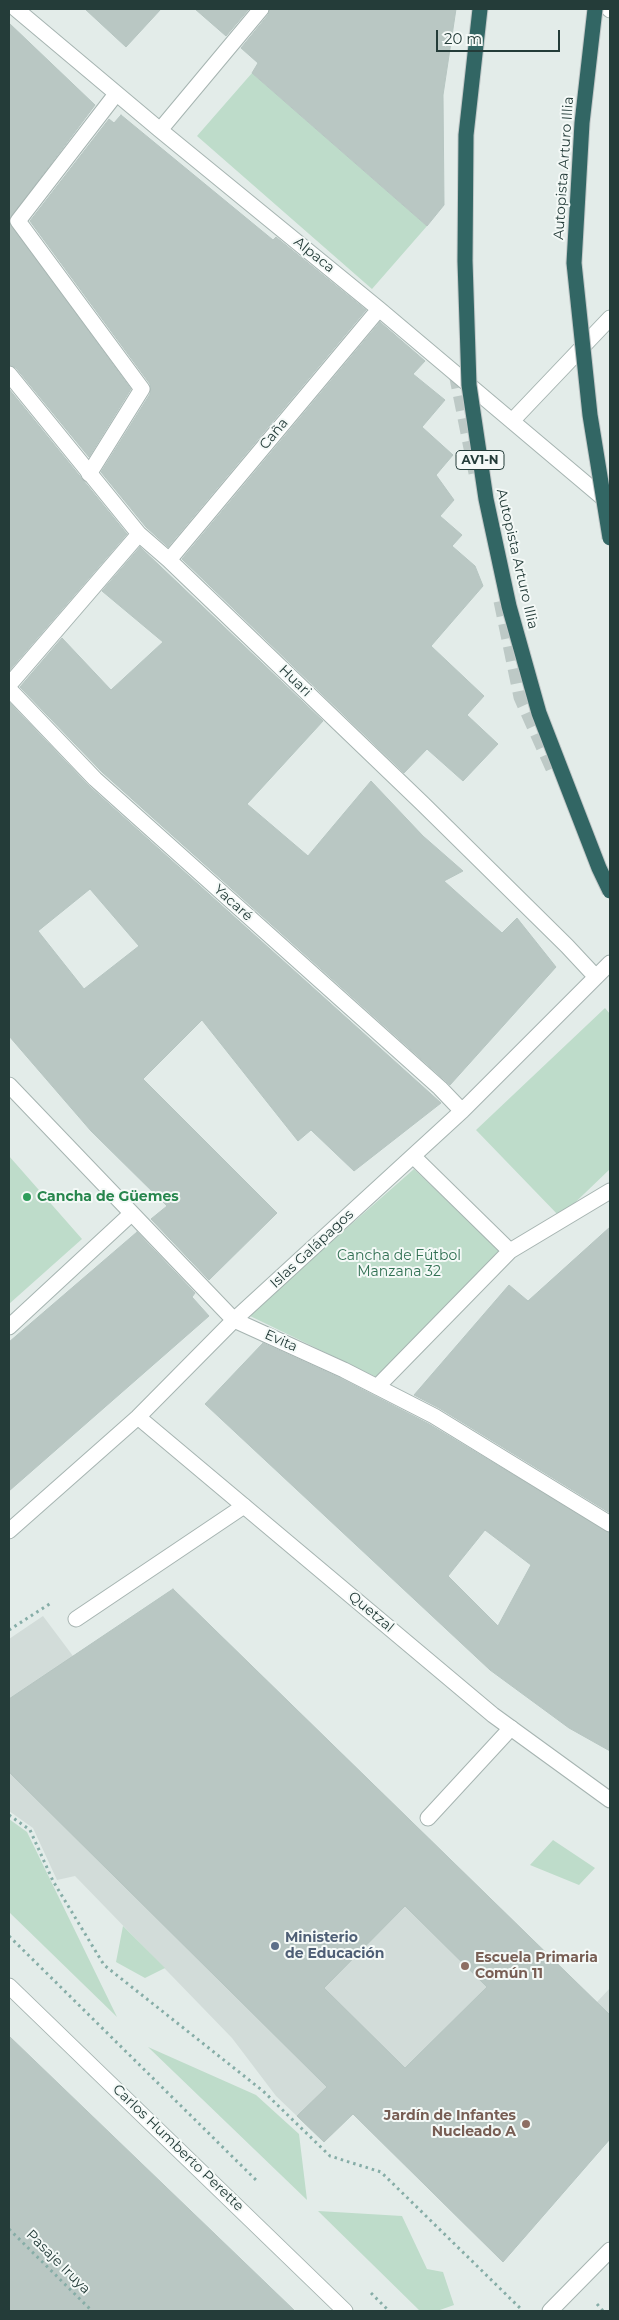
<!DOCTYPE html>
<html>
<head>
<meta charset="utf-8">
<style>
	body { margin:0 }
	#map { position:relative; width:619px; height:2320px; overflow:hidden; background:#e3ece9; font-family:Montserrat,sans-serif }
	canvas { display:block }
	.frame { position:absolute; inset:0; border:10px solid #243c39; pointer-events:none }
	.scale { position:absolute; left:436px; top:30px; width:124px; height:22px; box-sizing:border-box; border:2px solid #243c39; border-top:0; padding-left:6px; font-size:15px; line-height:18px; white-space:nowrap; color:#243c39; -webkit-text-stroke:4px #f4f9f7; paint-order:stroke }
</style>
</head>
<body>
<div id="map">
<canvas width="619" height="2320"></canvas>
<div class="frame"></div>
<div class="scale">20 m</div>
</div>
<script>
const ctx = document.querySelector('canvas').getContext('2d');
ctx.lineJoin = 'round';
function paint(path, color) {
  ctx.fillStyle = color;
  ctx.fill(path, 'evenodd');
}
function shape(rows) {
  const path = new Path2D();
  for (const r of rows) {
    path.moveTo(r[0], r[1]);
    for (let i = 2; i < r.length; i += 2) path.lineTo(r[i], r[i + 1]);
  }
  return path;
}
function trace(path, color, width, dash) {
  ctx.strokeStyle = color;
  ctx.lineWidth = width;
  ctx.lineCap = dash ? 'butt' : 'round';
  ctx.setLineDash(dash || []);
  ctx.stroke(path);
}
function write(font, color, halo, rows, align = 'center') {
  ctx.font = font + ' Montserrat,sans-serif';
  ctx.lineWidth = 4;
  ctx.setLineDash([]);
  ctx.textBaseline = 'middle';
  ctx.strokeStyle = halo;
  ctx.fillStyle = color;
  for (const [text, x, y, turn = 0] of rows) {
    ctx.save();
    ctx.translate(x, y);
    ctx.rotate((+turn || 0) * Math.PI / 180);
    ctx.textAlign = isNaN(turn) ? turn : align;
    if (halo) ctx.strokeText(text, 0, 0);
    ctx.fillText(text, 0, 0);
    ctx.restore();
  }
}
paint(shape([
	[173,1589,597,2002,610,1988,610,2139,503,2262,353,2114,324,2142,276,2096,232,2038,75,1876,57,1880,33,1828,9,1811,9,1639,43,1616,73,1656]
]), '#d2dcd9');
paint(shape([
	[252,73,427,226,372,289,197,136],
	[605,1008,610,1014,610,1169,560,1217,476,1130],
	[9,1156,82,1239,9,1304],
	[414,1169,500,1251,376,1377,248,1315],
	[9,1819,27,1832,117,2017,9,1912],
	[553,1840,595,1868,579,1885,530,1865],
	[123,1926,165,1968,145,1978,116,1962],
	[148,2047,256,2095,299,2134,307,2200],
	[318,2211,402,2216,427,2269,443,2272,454,2305,437,2311,420,2311]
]), '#bedcca');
const building = shape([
	[85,9,161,9,126,47,85,9],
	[195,9,249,9,226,36,195,9],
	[270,9,456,9,443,95,444,205,427,226,252,73,258,63,241,48,268,15,270,9],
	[9,23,95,105,9,220,9,23],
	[121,115,273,240,276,237,366,310,168,547,146,527,101,472,150,394,150,384,30,221,109,119,114,123,121,115],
	[9,222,131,389,89,457,16,368,9,365,9,222],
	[380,322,425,361,413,374,445,400,422,427,453,455,436,475,454,500,440,516,462,535,452,546,475,566,483,586,431,646,484,696,467,715,498,744,463,781,427,749,404,773,182,559,380,322],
	[9,389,127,534,9,671,9,389],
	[140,547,323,721,247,804,308,856,371,781,423,836,463,871,444,881,502,933,517,918,556,967,450,1085,102,772,20,687,62,638,111,690,163,642,102,591,140,547],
	[9,702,89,786,441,1103,354,1171,311,1130,298,1141,202,1020,143,1079,277,1213,209,1280,151,1219,167,1206,91,1131,9,1036,9,702],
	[90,889,139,946,84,989,38,931,90,889],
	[610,1227,610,1513,439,1408,414,1395,509,1285,528,1301,610,1227],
	[137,1232,195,1293,192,1297,209,1316,9,1491,9,1342,137,1232],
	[263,1343,340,1378,429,1424,610,1533,610,1751,569,1728,490,1670,205,1404,263,1343],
	[485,1530,531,1565,498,1626,448,1576,485,1530],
	[173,1589,610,2015,610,2139,503,2262,353,2114,324,2142,297,2116,327,2087,9,1772,9,1699,173,1589],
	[405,1906,487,1987,405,2068,324,1988,405,1906],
	[9,2036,295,2311,9,2311,9,2036]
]);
paint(building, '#b9c7c3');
trace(building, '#b6c5c1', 1);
trace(shape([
	[456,373,476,473],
	[501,601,521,697,555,773]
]), '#bdc9c6', 15, [15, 8]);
const service = shape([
	[89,474,142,389,18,221,116,94],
	[9,1327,131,1214],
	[76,1619,244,1506],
	[428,1818,511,1728]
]);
const minor = shape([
	[16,9,160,130,379,309,609,503],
	[609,9,610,10],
	[160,130,261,9],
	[9,374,139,534,169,560,423,804,567,946,595,976],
	[512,421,610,318],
	[169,560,379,309],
	[9,685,139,534],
	[9,689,95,779,440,1088,462,1111],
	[9,1085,234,1320,344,1370,434,1416,610,1524],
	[413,1156,510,1251],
	[377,1387,510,1251,610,1191],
	[138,1417,493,1715,610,1800],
	[9,1531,138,1417,234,1320,462,1111,610,963],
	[9,1986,345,2311],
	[550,2311,610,2250]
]);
trace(service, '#a6b4b1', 17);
trace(minor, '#a6b4b1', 17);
trace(shape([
	[9,1630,51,1603],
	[9,1815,30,1830,53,1881,104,1965,263,2091,330,2156,381,2172,522,2310],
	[9,1936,256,2180],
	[9,2229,92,2311],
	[371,2293,389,2311],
	[597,2304,603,2311]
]), '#86ada7', 3, [2.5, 4]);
trace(service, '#fff', 15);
trace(minor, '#fff', 15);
const motorwayBridge = shape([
	[480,9,466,135,465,261,469,385,486,499,509,606,539,713,599,868,610,891],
	[595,9,582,123,574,263,590,415,610,538]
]);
trace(motorwayBridge, '#c2c8c8', 17, []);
trace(motorwayBridge, '#326664', 15);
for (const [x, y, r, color] of [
	[27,1197,5,"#2e9e5b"],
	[275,1946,5,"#5c6f8a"],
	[465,1966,5,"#8d6e63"],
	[526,2124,5,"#8d6e63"]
]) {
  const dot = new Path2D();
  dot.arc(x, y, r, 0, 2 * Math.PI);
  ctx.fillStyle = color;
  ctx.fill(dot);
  trace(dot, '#f4f9f7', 2);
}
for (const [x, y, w] of [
	[480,460,48]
]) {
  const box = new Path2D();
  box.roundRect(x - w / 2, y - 9.5, w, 19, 4);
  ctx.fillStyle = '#f4f9f7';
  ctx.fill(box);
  trace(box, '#243c39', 1);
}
write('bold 12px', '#243c39', null, [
	["AV1-N",480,460]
]);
write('14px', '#243c39', '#f4f9f7', [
	["Autopista Arturo Illia",564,168,-86],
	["Alpaca",314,255,39],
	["Caña",274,434,-50],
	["Autopista Arturo Illia",517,559,77],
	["Huari",295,681,44],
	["Yacaré",233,903,42],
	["Islas Galápagos",312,1249,-43],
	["Evita",281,1341,24],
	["Quetzal",371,1612,40],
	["Carlos Humberto Perette",178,2148,44],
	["Pasaje Iruya",58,2262,45]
]);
write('bold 14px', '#27864d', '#f4f9f7', [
	["Cancha de Güemes",37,1197]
], 'left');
write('14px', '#317053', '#f4f9f7', [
	["Cancha de Fútbol",399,1256],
	["Manzana 32",399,1272]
]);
write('bold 14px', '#4e5e75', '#f4f9f7', [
	["Ministerio",285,1938],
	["de Educación",285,1954]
], 'left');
write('bold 14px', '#785e54', '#f4f9f7', [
	["Escuela Primaria",475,1958],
	["Común 11",475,1974],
	["Jardín de Infantes",516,2116,"right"],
	["Nucleado A",516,2132,"right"]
], 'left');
</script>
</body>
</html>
